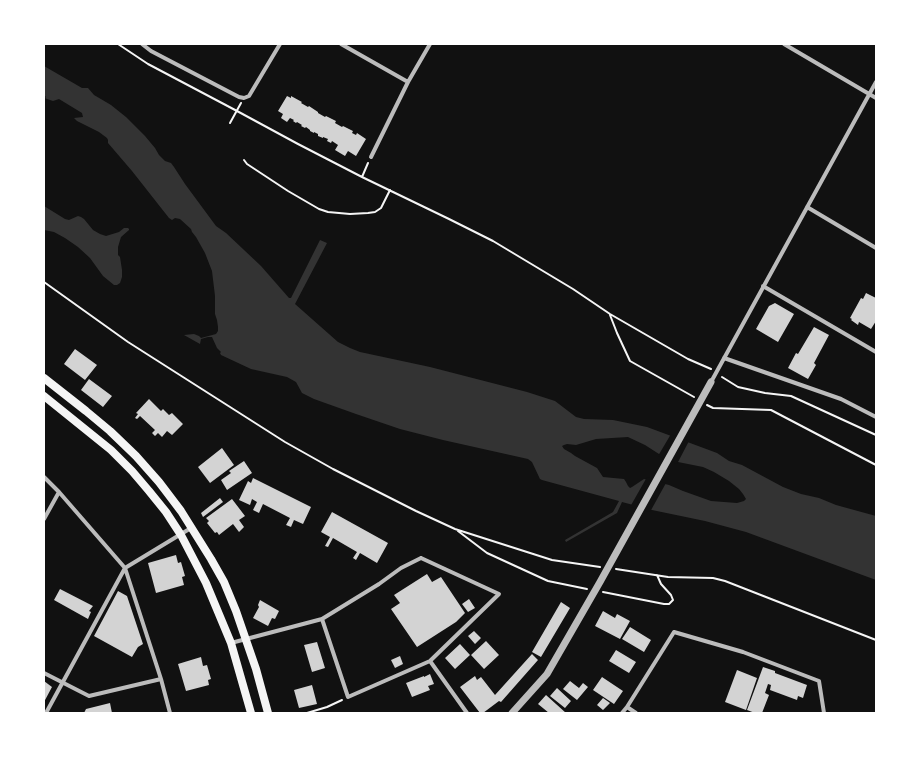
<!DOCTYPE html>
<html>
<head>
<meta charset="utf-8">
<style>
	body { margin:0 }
	#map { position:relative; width:920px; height:757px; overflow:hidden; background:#111; font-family:Ubuntu,sans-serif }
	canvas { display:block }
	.frame { position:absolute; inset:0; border:45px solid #fff; pointer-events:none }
</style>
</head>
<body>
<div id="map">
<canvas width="920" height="757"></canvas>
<div class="frame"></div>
</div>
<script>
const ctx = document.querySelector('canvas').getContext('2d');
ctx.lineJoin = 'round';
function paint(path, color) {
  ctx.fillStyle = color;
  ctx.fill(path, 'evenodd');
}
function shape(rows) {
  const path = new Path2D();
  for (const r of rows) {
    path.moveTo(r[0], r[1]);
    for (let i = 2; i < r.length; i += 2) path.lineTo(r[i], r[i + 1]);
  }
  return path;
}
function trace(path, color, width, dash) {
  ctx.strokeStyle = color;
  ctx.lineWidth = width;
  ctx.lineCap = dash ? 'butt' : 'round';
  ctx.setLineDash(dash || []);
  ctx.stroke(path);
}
paint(shape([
	[44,66,82,88,88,88,94,95,111,105,126,117,145,136,155,148,159,155,165,161,171,163,174,167,185,184,216,226,226,233,261,266,289,298,291,298,320,240,327,243,295,304,338,342,350,348,360,352,430,367,527,392,555,401,576,417,584,419,613,420,647,427,717,453,729,461,742,465,783,487,801,494,819,498,836,505,876,516,876,580,746,532,705,521,652,510,622,502,617,513,566,542,565,540,613,512,619,501,542,480,540,479,532,462,528,459,443,440,400,429,356,414,314,399,302,393,296,382,287,377,251,369,221,355,220,353,221,352,217,348,212,337,208,337,201,339,200,344,184,335,194,334,199,336,201,338,216,334,218,331,218,327,217,320,215,314,215,296,212,271,205,253,196,237,192,232,191,229,180,219,175,218,172,220,169,218,132,171,108,143,108,140,107,138,99,132,77,121,74,118,83,117,82,113,59,99,53,101,47,99,45,98,46,97,44,95],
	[628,437,645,445,659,454,678,462,703,467,714,472,729,481,739,489,743,494,746,499,744,501,737,503,711,501,683,491,669,485,665,484,644,479,632,487,630,488,628,486,626,482,624,479,603,477,597,468,575,456,571,453,564,449,562,446,564,445,567,444,576,445,596,439],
	[44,206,65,219,69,220,78,216,81,217,84,219,93,230,100,234,106,236,119,232,124,228,128,228,129,229,129,230,121,237,118,247,118,255,120,257,122,270,122,277,120,283,117,285,114,285,103,276,90,258,78,247,65,238,54,232,44,230]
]), '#333');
paint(shape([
	[671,434,689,441,677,464,658,456],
	[647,477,666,483,650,512,630,507]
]), '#111');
paint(shape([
	[287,96,291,98,291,96,302,102,301,103,308,107,309,106,318,112,318,113,325,117,326,116,336,121,335,123,342,127,343,126,353,131,352,133,356,135,357,133,366,139,356,156,348,151,345,156,335,150,338,145,332,141,331,143,327,141,328,139,323,137,323,138,318,136,318,134,314,132,314,133,310,131,310,130,306,127,305,128,301,126,302,125,297,122,296,123,293,121,294,120,290,118,287,122,281,118,283,114,278,111],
	[866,293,876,298,876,321,871,329,859,322,858,325,851,320,852,319,850,318,861,298,863,299],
	[775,303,794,314,778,342,756,329,769,306],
	[814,327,829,335,814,363,816,365,808,379,788,368,796,353,798,354],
	[75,349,97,365,85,380,64,364],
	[89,379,112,396,103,407,81,390],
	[149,399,161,411,163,409,169,415,172,413,183,424,172,435,167,431,162,437,158,433,155,436,152,433,155,430,140,416,137,419,135,418,138,414,136,413],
	[222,448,234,465,210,483,198,467],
	[244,461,252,473,227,490,221,480,231,473,229,471],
	[253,478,311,507,303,524,294,520,291,527,286,525,290,518,263,504,259,513,253,510,257,502,252,499,250,505,239,500,248,481,251,483],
	[220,498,223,502,203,517,201,513],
	[232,499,245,516,239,520,244,527,239,532,233,524,219,535,217,532,215,533,207,523,209,521,206,518],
	[332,512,388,543,377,563,360,553,356,560,353,558,357,552,333,538,328,547,325,546,330,537,321,532],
	[176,555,178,563,181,562,185,576,182,577,184,585,156,593,148,563],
	[427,574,432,582,441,577,465,613,456,622,417,647,391,609,400,603,394,595],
	[60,589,93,606,89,611,91,612,88,619,54,600],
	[118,591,127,596,143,644,138,647,132,657,94,636],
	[469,599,475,608,468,612,462,604],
	[260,600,279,611,275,619,272,618,268,626,253,618,259,607,258,605],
	[561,602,570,608,541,657,532,652],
	[603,611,615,618,617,614,630,621,620,639,595,626],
	[630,627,651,640,644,652,622,639],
	[474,631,481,638,475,644,468,636],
	[486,641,499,655,484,669,471,655],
	[317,642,325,668,312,672,304,645],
	[460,644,470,655,455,669,445,658],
	[616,650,636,662,629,673,609,661],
	[532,654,538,660,501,702,499,701,483,713,480,713,460,687,475,676,477,680,481,677,495,695],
	[400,656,403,664,395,668,391,660],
	[201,657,203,666,207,665,211,679,208,680,209,685,186,691,178,664],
	[763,667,775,671,775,673,807,685,803,698,798,696,797,700,770,690,771,685,768,684,765,693,769,695,762,713,755,713,747,710],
	[737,670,757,678,746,710,725,702],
	[430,674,434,684,428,686,430,690,412,697,406,683,424,676,424,677],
	[602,677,623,691,614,704,593,690],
	[44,681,52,687,44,702],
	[570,681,579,688,583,683,588,687,577,700,563,689],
	[312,685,317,704,299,708,294,690],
	[557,688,571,701,565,708,550,696],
	[546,695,566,713,549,713,538,704],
	[603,698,610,703,603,710,597,705],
	[110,703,112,713,84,713,86,709]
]), '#d3d3d3');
trace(shape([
	[118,44,148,64,237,111,298,144,362,177,449,219,493,241,573,289,610,314,688,359,711,369],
	[230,123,241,103],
	[244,160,247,164,288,191,319,209,328,212,350,214,368,213,375,212,381,208,390,190],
	[362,177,368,163],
	[44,282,128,342,285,442,333,469,416,511,455,529,552,560,600,567],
	[610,315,617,333,630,361,694,397],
	[722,377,738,387,765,393,791,396,876,435],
	[707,405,713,408,771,410,876,465],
	[458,531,487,553,548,581,587,589],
	[616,569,668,577,713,578,725,581,876,640],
	[603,592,664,604,669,604,673,600,671,595,661,584,657,575],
	[307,713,327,707,342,700]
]), '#f5f5f5', 2);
trace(shape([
	[142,44,151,51,239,97,244,98,249,96,280,44],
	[341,44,408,82,430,44],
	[784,44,876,98],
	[371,157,408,82],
	[807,207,876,248],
	[763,286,876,352],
	[724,358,841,399,876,417],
	[711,382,876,82],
	[44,477,59,492,125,568,161,679,170,713],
	[44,519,59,492],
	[421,558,499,594,430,661,348,697,322,619,379,584,401,568,421,558],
	[231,643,322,619],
	[430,661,467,713],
	[44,673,89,696,161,679],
	[627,707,636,713],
	[46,713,125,568,191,528],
	[622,713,627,707,674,632,743,652,819,681,824,713]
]), '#bcbcbc', 4);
trace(shape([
	[512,713,547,674,600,582,711,382]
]), '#bcbcbc', 7);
trace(shape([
	[44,378,86,411,110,431,136,456,159,482,181,511,211,559,224,582,236,611,256,669,268,713],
	[44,396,111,450,132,471,149,491,166,512,181,535,206,583,231,643,251,713]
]), '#f5f5f5', 8);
</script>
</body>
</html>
